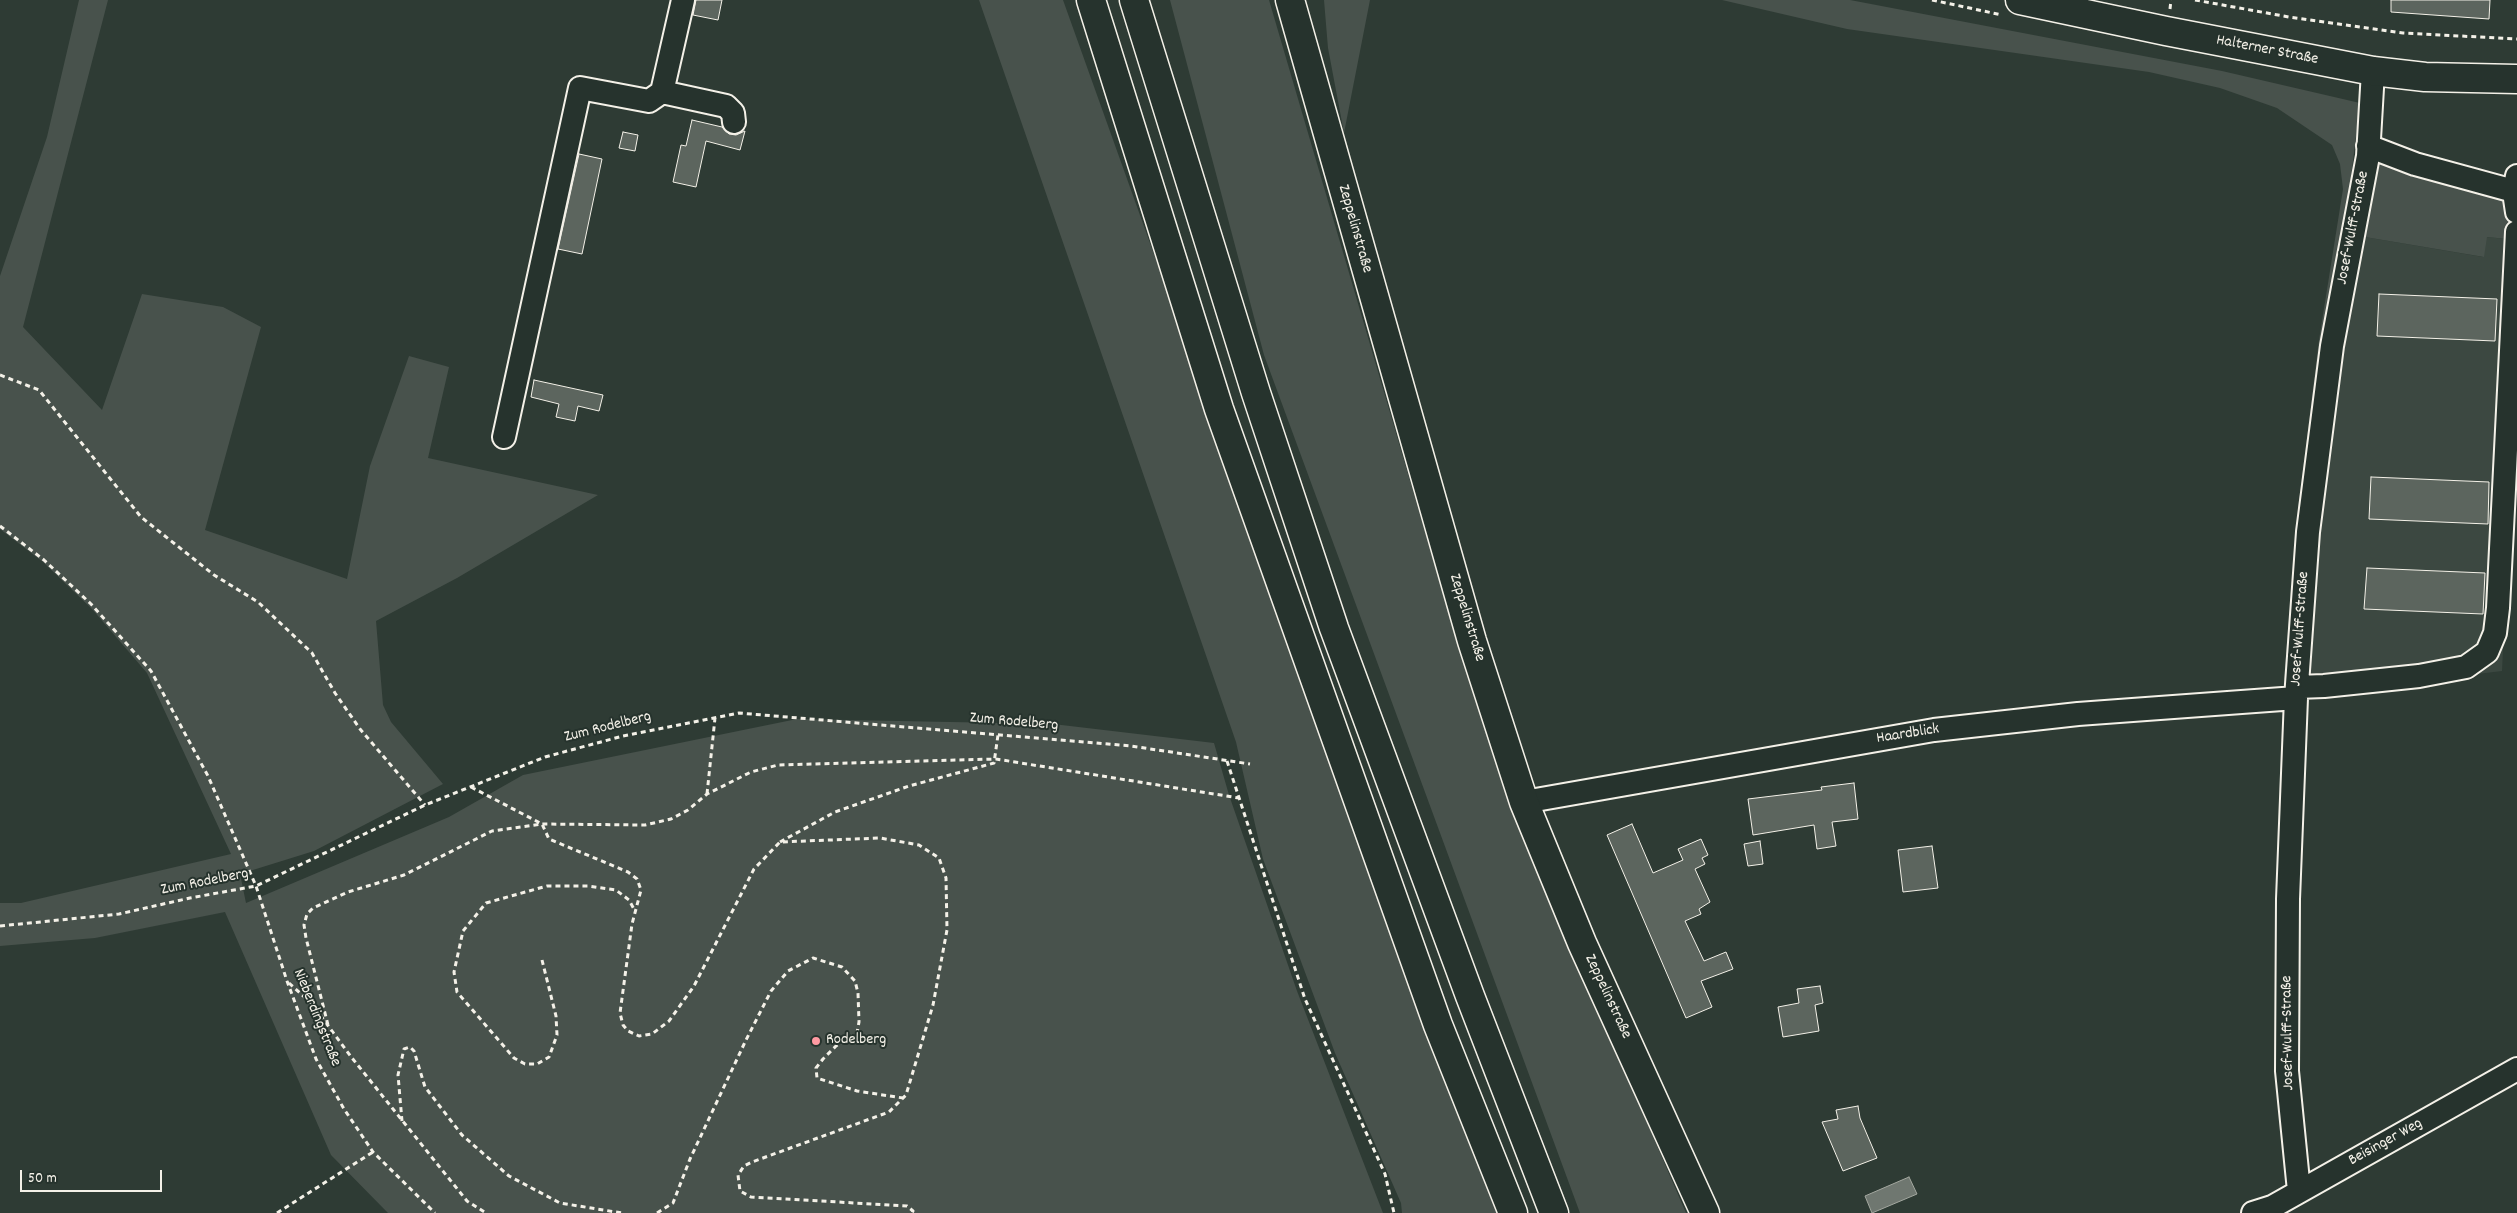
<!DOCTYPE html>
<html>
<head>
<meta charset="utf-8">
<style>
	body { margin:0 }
	#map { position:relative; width:2517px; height:1213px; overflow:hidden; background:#2e3b34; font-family:Dekko,sans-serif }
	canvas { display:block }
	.scale { position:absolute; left:20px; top:1170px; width:142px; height:22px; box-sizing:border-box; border:2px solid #f4f1e8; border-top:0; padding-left:6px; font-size:15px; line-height:18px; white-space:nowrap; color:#f4f1e8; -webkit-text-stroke:4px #26332d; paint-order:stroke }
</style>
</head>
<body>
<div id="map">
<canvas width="2517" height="1213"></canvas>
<div class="scale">50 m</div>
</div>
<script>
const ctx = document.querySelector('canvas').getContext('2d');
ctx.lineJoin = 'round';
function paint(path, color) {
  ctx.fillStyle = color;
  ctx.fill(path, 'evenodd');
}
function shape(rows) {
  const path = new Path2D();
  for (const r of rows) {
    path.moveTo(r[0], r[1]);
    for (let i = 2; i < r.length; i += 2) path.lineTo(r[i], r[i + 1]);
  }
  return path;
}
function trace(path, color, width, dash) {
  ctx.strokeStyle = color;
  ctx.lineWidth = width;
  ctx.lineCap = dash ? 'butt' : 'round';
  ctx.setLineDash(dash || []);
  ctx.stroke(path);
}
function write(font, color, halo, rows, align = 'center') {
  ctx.font = font + ' Dekko,sans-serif';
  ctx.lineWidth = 4;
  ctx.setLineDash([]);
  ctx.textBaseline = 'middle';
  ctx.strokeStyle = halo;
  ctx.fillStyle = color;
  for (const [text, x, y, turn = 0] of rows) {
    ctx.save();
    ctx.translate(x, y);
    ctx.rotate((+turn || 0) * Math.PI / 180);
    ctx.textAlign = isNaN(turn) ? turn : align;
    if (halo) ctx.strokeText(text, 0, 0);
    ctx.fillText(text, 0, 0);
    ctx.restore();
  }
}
paint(shape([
	[2359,236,2483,257,2486,237,2517,240,2517,349,2502,671,2311,694,2311,642,2328,431]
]), '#3c4841');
paint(shape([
	[79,0,108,0,23,327,102,410,142,294,223,307,261,327,205,530,347,579,370,466,409,356,449,367,428,458,598,495,457,578,376,621,383,705,391,722,443,784,314,851,240,874,246,903,449,817,523,775,797,719,1053,724,1214,743,1229,795,1297,991,1383,1213,388,1213,331,1155,225,912,95,938,0,946,0,903,21,903,231,854,147,673,92,609,43,562,0,529,0,276,47,137],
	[979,0,1063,0,1497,1213,1402,1213,1401,1203,1335,1053,1263,859,1236,742],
	[1170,0,1269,0,1457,641,1526,842,1686,1213,1580,1213,1264,355],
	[1324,0,1370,0,1344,133,1328,48],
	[1722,0,1850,0,2222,71,2360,103,2291,673,2284,680,2298,510,2319,340,2343,189,2340,164,2332,145,2277,108,2220,88,2149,72,1847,29],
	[2372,158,2511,203,2517,240,2487,237,2484,257,2359,236]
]), '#48524c');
const water = shape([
	[1909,1177,1917,1194,1872,1213,1865,1196,1909,1177]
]);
paint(water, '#6f7770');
trace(water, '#a4a8a0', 1);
const building = shape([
	[696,0,722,0,718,20,693,15,696,0],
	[2391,0,2490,0,2489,19,2391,12,2391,0],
	[692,120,722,127,729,134,736,135,745,131,740,150,706,141,696,187,673,182,681,145,686,146,692,120],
	[623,132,638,135,635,151,619,148,623,132],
	[579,154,602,159,582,254,558,249,579,154],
	[2379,294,2497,299,2495,341,2377,336,2379,294],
	[534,380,603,395,599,411,578,406,575,421,556,417,559,404,531,397,534,380],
	[2371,477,2489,482,2488,524,2369,519,2371,477],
	[2367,568,2485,573,2483,614,2364,609,2367,568],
	[1854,783,1858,819,1832,822,1836,846,1817,849,1814,825,1753,835,1748,799,1822,790,1821,787,1854,783],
	[1632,824,1653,873,1683,860,1678,849,1701,839,1708,855,1702,858,1705,864,1695,869,1710,902,1699,909,1701,914,1685,921,1704,961,1726,952,1733,969,1701,981,1712,1007,1686,1018,1607,835,1632,824],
	[1760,841,1763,864,1748,866,1744,844,1760,841],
	[1932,846,1938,888,1903,892,1898,850,1932,846],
	[1820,986,1823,1003,1815,1005,1819,1031,1783,1037,1778,1007,1799,1003,1797,989,1820,986],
	[1858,1106,1860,1118,1877,1158,1843,1171,1822,1122,1838,1119,1836,1110,1858,1106]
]);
paint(building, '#5c655e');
trace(building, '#f4f1e8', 1);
const minor = shape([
	[662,92,726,106,733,113,734,122],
	[2368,146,2415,164,2517,192],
	[2517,176,2514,192,2517,212],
	[504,437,580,88,649,101,662,92,683,0],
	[2297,687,2324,686,2419,676,2466,667,2487,652,2495,633,2498,608,2517,232],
	[1524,802,1934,730,2078,714,2296,698],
	[2299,1191,2287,1071,2288,899,2296,698,2308,532,2332,346,2368,156,2373,71],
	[2253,1213,2272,1207,2517,1069]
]);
const major = shape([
	[1290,0,1472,641,1524,802,1582,943,1705,1213],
	[2020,0,2166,31,2373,71,2425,77,2517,79]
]);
const highway = shape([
	[1091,0,1219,409,1438,1025,1513,1213],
	[1134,0,1256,393,1334,628,1470,996,1554,1213]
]);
trace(minor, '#f4f1e8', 26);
trace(major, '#f4f1e8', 31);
trace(highway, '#f4f1e8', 31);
trace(shape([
	[1932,0,2002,15],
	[2195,0,2289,17,2403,33,2517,39],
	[2170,9,2171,0],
	[0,375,39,390,141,517,214,575,258,602,312,653,335,693,360,729,425,805],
	[0,526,44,560,91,604,151,671,208,776,256,886,287,981,316,1059,344,1109,373,1152,435,1213],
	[1227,761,1305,999,1385,1174,1394,1213],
	[471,787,542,824,549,839,628,872,637,879,641,890,632,924,620,1013,623,1025,628,1031,639,1036,652,1034,669,1021,694,986,754,869,780,842,880,838,919,845,939,858,946,878,947,930,933,1005,906,1095,889,1112,752,1162,744,1166,738,1175,740,1191,751,1197,907,1206,913,1211,912,1213],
	[707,794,715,718],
	[780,842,835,812,909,786,994,763,998,735],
	[0,926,119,914,190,898,256,886,425,805,545,757,623,736,739,713,1131,746,1250,764],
	[542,960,556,1016,557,1035,549,1057,537,1064,525,1064,514,1058,457,992,454,972,463,931,486,903,547,886,588,886,616,890,629,900,635,911],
	[289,983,312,1004,352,1058,467,1201,486,1213],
	[328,1025,306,938,304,925,307,914,313,908,348,892,404,875,492,831,542,824,645,825,671,819,688,810,707,794,751,772,778,765,996,759,1239,798],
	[402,1121,398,1075,404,1049,410,1047,414,1051,425,1087,462,1135,509,1176,560,1203,622,1213],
	[277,1213,373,1152],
	[657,1213,673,1203,690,1159,746,1040,771,991,788,971,813,958,842,967,855,981,858,993,859,1022,857,1033,836,1046,823,1059,816,1068,817,1078,857,1091,903,1098]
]), '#f4f1e8', 3, [5, 4]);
trace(minor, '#26332d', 22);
trace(major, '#26332d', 28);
trace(highway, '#26332d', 28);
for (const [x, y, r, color] of [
	[816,1041,5,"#ff9aa2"]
]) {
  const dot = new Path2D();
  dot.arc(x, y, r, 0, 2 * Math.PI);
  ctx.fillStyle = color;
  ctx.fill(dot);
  trace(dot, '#26332d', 2);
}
write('16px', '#f4f1e8', '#26332d', [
	["Halterner Straße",2267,51,11],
	["Josef-Wulff-Straße",2354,228,-79],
	["Zeppelinstraße",1354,229,74],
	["Zeppelinstraße",1466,618,73],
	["Josef-Wulff-Straße",2301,629,-86],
	["Zum Rodelberg",1014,723,5],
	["Zum Rodelberg",608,728,-14],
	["Haardblick",1908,735,-9],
	["Zum Rodelberg",205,883,-11],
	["Zeppelinstraße",1607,997,65],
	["Nieberdingstraße",316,1018,68],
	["Josef-Wulff-Straße",2289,1033,-91],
	["Beisinger Weg",2386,1143,-29]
]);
write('16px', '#f4f1e8', '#26332d', [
	["Rodelberg",826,1041]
], 'left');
</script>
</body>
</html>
